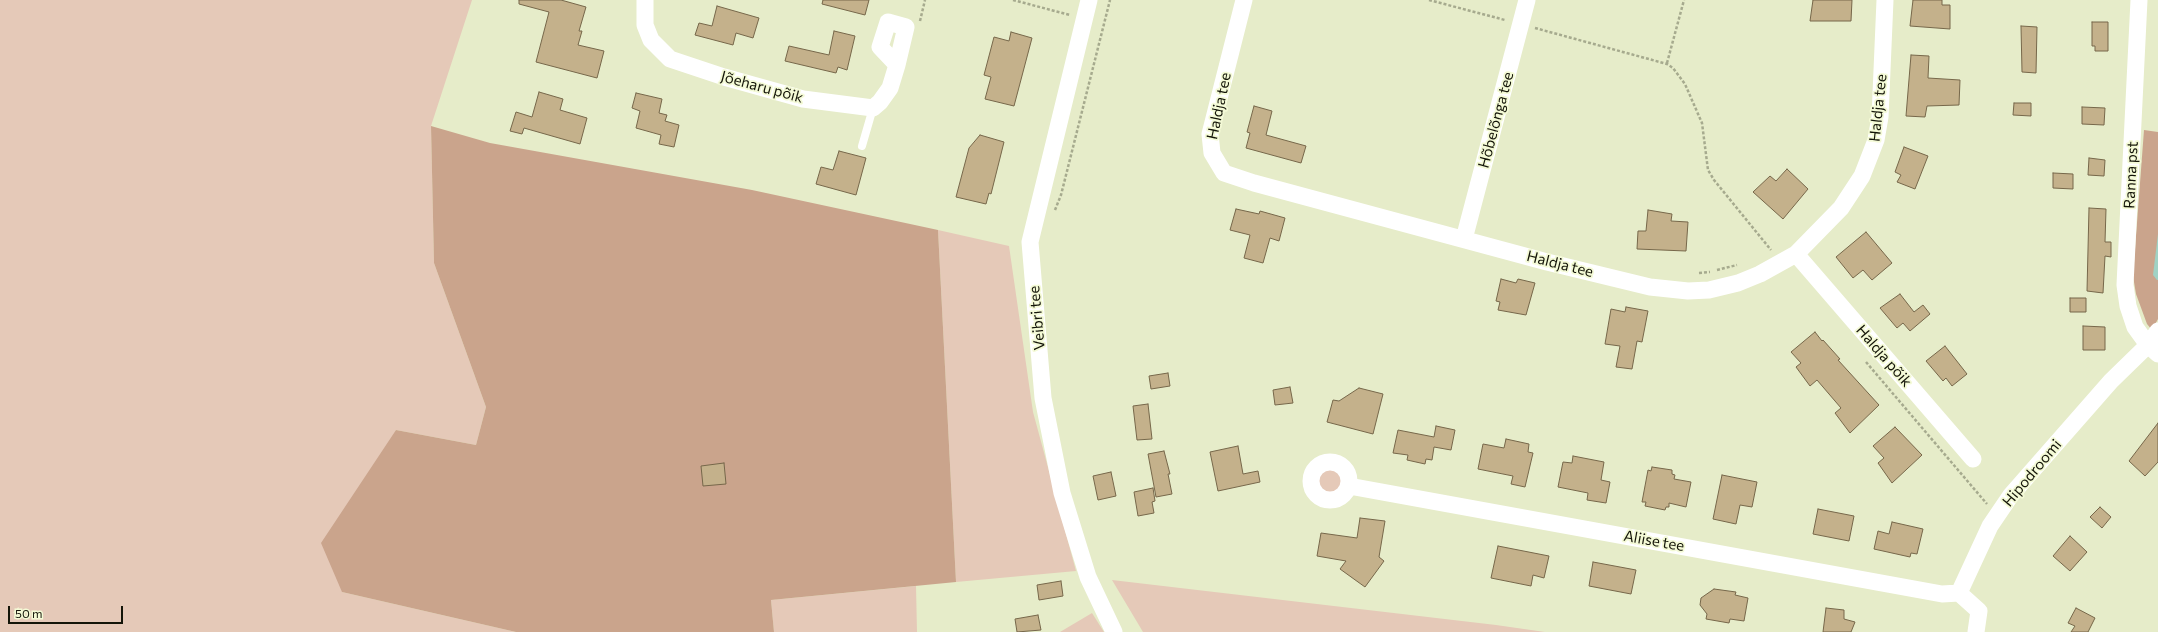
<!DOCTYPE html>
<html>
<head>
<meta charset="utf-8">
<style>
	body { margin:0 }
	#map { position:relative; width:2158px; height:632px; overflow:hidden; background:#e6ecc9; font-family:Commissioner,sans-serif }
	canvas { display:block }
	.scale { position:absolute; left:8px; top:606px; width:115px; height:18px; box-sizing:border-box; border:2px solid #141509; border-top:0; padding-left:5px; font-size:12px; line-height:14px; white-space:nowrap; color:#141509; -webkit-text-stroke:3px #f4fad6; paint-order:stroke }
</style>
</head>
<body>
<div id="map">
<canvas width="2158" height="632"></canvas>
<div class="scale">50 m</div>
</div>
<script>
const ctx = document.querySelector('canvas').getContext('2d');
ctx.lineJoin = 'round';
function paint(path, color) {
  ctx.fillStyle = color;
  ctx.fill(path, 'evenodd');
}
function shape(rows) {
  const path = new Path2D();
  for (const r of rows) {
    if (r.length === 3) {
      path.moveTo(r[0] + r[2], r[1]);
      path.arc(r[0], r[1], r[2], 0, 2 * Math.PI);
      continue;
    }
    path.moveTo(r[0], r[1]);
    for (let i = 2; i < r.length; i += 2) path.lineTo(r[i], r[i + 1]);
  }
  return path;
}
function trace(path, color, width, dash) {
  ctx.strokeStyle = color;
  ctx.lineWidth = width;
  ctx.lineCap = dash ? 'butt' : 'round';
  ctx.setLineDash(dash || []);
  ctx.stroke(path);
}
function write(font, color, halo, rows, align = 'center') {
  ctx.font = font + ' Commissioner,sans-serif';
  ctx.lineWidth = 3.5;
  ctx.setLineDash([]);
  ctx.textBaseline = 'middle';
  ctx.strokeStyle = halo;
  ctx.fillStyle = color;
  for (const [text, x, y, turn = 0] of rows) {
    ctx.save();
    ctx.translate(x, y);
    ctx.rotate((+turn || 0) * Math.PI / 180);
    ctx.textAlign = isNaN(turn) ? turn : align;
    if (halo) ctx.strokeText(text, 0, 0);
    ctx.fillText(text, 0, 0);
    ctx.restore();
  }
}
paint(shape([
	[0,0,472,0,431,126,434,263,486,407,476,445,396,430,342,592,516,632,0,632],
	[938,230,1009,246,1033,412,1076,571,956,582],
	[1330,481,15],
	[1112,580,1496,625,1545,632,1143,632],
	[916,586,917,632,774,632,771,600],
	[1092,613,1104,632,1060,632]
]), '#e5c9b8');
paint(shape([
	[431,126,490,143,752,190,938,230,956,582,771,600,774,632,516,632,342,592,321,543,396,430,476,445,486,407,434,263],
	[2144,130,2158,132,2158,319,2152,330,2147,324,2136,294,2133,276]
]), '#caa48c');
paint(shape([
	[2158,234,2158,280,2157,280,2153,275]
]), '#a0d2c4');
const building = shape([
	[519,0,561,0,586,7,579,31,582,31,578,45,604,51,597,78,536,62,549,12,519,4,519,0],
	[823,0,869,0,865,15,822,4,823,0],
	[1813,0,1852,0,1851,21,1810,21,1813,0],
	[1913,0,1942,0,1942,5,1950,5,1950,29,1910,26,1913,0],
	[717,6,759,18,753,38,736,33,733,45,695,35,699,23,712,26,717,6],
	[2092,22,2108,22,2108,51,2095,51,2095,46,2092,46,2092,22],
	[2021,26,2037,27,2036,73,2022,72,2021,26],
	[834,31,855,36,847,70,838,67,836,73,785,61,789,46,829,55,834,31],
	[1011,32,1032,38,1014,106,985,99,991,77,984,75,994,37,1009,41,1011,32],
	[1911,55,1929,56,1928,78,1960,80,1959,105,1927,106,1925,117,1906,116,1911,55],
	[539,92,563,99,560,110,587,118,580,144,524,128,522,134,510,131,516,112,532,117,539,92],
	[636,93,662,99,659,113,667,115,665,121,679,125,674,147,659,144,661,135,636,128,640,111,632,108,636,93],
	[2014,103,2031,103,2031,116,2013,115,2014,103],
	[1254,106,1272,111,1266,135,1306,146,1301,163,1246,148,1250,133,1247,132,1254,106],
	[2082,107,2105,108,2104,125,2082,124,2082,107],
	[980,135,1004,142,991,194,989,193,986,204,956,197,969,148,980,135],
	[1904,147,1928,156,1915,189,1897,182,1901,175,1895,172,1904,147],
	[839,151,866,158,856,195,816,184,821,167,833,170,839,151],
	[2089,158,2105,160,2104,176,2088,175,2089,158],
	[1787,169,1808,189,1783,219,1753,192,1770,176,1776,181,1787,169],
	[2053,173,2073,174,2073,189,2053,188,2053,173],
	[2089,208,2106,209,2105,242,2111,242,2111,257,2105,256,2103,293,2087,291,2089,208],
	[1236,209,1259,214,1260,211,1285,218,1279,241,1270,238,1263,263,1244,258,1250,235,1230,230,1236,209],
	[1648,210,1672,214,1671,221,1688,222,1686,251,1637,249,1638,231,1646,231,1648,210],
	[1866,232,1892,263,1872,280,1863,270,1853,278,1836,257,1866,232],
	[1501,279,1516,283,1518,279,1535,283,1526,315,1498,310,1500,302,1496,301,1501,279],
	[1900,294,1914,312,1923,305,1930,314,1910,331,1903,323,1897,328,1880,308,1900,294],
	[2070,298,2086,298,2086,312,2070,312,2070,298],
	[1626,307,1648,311,1642,342,1637,341,1632,369,1616,367,1620,346,1605,344,1611,309,1625,312,1626,307],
	[2083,326,2105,327,2105,350,2083,350,2083,326],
	[1815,332,1822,341,1823,340,1840,359,1838,360,1879,405,1850,433,1835,413,1841,408,1817,380,1810,386,1796,367,1801,363,1791,352,1815,332],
	[1945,346,1967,374,1952,386,1946,378,1943,381,1926,361,1945,346],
	[1168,373,1170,386,1151,389,1149,376,1168,373],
	[1290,387,1293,403,1275,405,1273,390,1290,387],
	[1359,388,1383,394,1373,434,1327,422,1333,400,1339,401,1359,388],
	[1148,404,1152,439,1137,440,1133,406,1148,404],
	[2158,423,2158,462,2145,476,2129,461,2158,423],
	[1436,426,1455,430,1451,450,1434,447,1432,460,1426,459,1425,464,1407,460,1408,455,1393,453,1398,430,1434,437,1436,426],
	[1895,427,1922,455,1892,483,1878,463,1884,458,1873,446,1895,427],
	[1506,439,1529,444,1528,452,1533,453,1525,487,1511,484,1513,476,1478,469,1483,444,1504,448,1506,439],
	[1238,446,1243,474,1258,471,1260,482,1218,491,1210,452,1238,446],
	[1164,451,1170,474,1168,474,1172,494,1156,497,1148,454,1164,451],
	[1573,456,1604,462,1601,480,1610,482,1606,503,1587,500,1588,493,1558,487,1563,462,1572,463,1573,456],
	[724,463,726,484,703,486,701,466,724,463],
	[1652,467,1672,470,1672,474,1675,475,1674,479,1691,482,1686,507,1669,503,1669,507,1666,507,1665,510,1645,506,1646,502,1642,502,1648,470,1651,471,1652,467],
	[1111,472,1116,496,1098,500,1093,476,1111,472],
	[1722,475,1757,482,1752,507,1740,505,1736,524,1713,519,1722,475],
	[1153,488,1155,501,1152,502,1154,513,1138,516,1134,492,1153,488],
	[2100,507,2111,517,2102,528,2090,517,2100,507],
	[1818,509,1854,516,1849,541,1813,534,1818,509],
	[1360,518,1385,521,1379,557,1384,561,1365,587,1340,569,1346,561,1317,556,1321,533,1357,538,1360,518],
	[1892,522,1923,529,1917,554,1911,553,1910,557,1874,549,1878,531,1889,534,1892,522],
	[2070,536,2087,552,2070,571,2053,556,2070,536],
	[1498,546,1549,556,1544,578,1533,575,1531,586,1491,578,1498,546],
	[1593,562,1636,570,1631,594,1589,586,1593,562],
	[1061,581,1063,596,1039,600,1037,585,1061,581],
	[1714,589,1736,592,1735,595,1748,598,1744,621,1730,619,1729,623,1706,619,1707,614,1700,605,1701,598,1714,589],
	[1826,608,1844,610,1844,619,1855,622,1851,632,1823,632,1826,608],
	[2076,608,2095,618,2088,632,2071,632,2075,626,2068,623,2076,608],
	[1038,615,1041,630,1017,632,1015,619,1038,615]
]);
paint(building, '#c4b18b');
trace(building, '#76674a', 1);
trace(shape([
	[1013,0,1070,15],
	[1429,0,1505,20],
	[920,21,925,0],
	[1535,28,1667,64,1673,68,1685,84,1702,123,1708,170,1714,180,1771,250],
	[1667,63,1684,0],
	[1055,210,1061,195,1110,0],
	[1717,270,1737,265],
	[1699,273,1710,272],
	[1866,362,1987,504]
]), '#a6aa8e', 2.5, [3, 2]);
trace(shape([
	[862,146,873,108]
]), '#fff', 8);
trace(shape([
	[645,0,645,25,651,40,670,59,724,77,803,99,873,108,880,102,890,88,897,65,906,27,888,22,880,47,897,65],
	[1089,0,1030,242,1043,398,1062,493,1088,577,1114,632],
	[1244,0,1210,134,1212,153,1224,173,1254,183,1547,262,1650,287,1688,291,1709,290,1738,283,1760,274,1796,254,1841,208,1862,176,1876,140,1880,117,1885,0],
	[2139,0,2125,285,2128,306,2135,327,2148,345,2158,354],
	[1464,239,1527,0],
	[1796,254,1973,459],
	[1330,481,19],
	[1349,486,1942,594,1959,593],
	[1959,593,1990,526,2011,495,2111,381,2148,345,2158,331],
	[1959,593,1979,611,1976,632]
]), '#fff', 17);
write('15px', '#141509', '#f4fad6', [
	["Jõeharu põik",762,87,15],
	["Haldja tee",1219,106,-78],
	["Haldja tee",1878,108,-84],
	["Hõbelõnga tee",1496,120,-75],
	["Ranna pst",2131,175,-87],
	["Haldja tee",1560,264,14],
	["Veibri tee",1037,318,-95],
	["Haldja põik",1884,356,49],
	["Hipodroomi",2032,473,-50],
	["Aliise tee",1654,541,10]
]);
</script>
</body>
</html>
